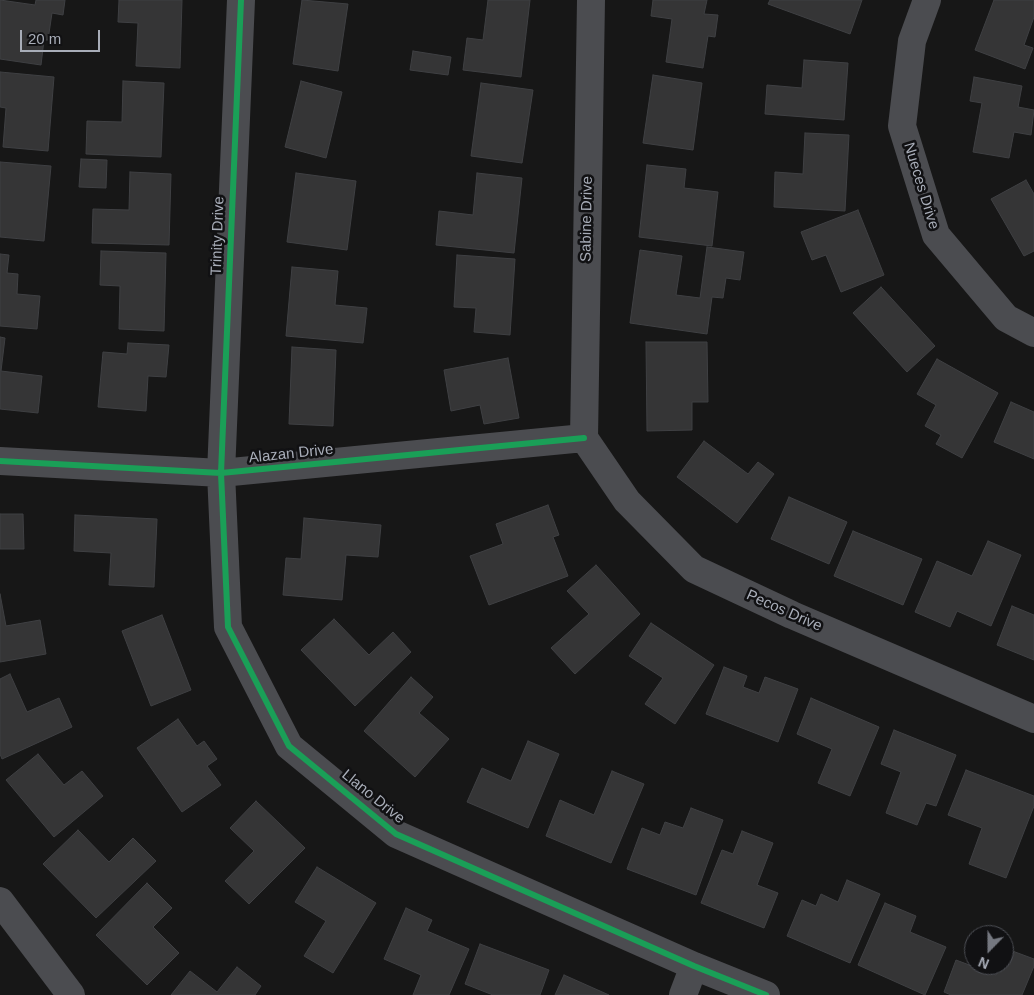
<!DOCTYPE html>
<html>
<head>
<meta charset="utf-8">
<style>
	body { margin:0 }
	#map { position:relative; width:1034px; height:995px; overflow:hidden; background:#171717; font-family:Helvetica,sans-serif }
	canvas { display:block }
	.north { position:absolute; left:964px; top:925px; width:50px; height:50px; box-sizing:border-box; background:#111113; border:1px solid #4d4f55; border-radius:50%; rotate:202deg; font-size:14px; font-weight:700; line-height:20px; text-align:center; color:#a8adb8 }
	.north::after { content:''; display:block; margin:auto; width:18px; height:22px; background:#757880; clip-path:polygon(50% 0,100% 100%,50% 72%,0 100%) }
	.scale { position:absolute; left:20px; top:30px; width:80px; height:22px; box-sizing:border-box; border:2px solid #a8adb8; border-top:0; padding-left:6px; font-size:15px; line-height:18px; white-space:nowrap; color:#a8adb8; -webkit-text-stroke:4px #111113; paint-order:stroke }
</style>
</head>
<body>
<div id="map">
<canvas width="1034" height="995"></canvas>
<div class="north">N</div>
<div class="scale">20 m</div>
</div>
<script>
const ctx = document.querySelector('canvas').getContext('2d');
ctx.lineJoin = 'round';
function paint(path, color) {
  ctx.fillStyle = color;
  ctx.fill(path, 'evenodd');
}
function shape(rows) {
  const path = new Path2D();
  for (const r of rows) {
    path.moveTo(r[0], r[1]);
    for (let i = 2; i < r.length; i += 2) path.lineTo(r[i], r[i + 1]);
  }
  return path;
}
function trace(path, color, width, dash) {
  ctx.strokeStyle = color;
  ctx.lineWidth = width;
  ctx.lineCap = dash ? 'butt' : 'round';
  ctx.setLineDash(dash || []);
  ctx.stroke(path);
}
function write(font, color, halo, rows, align = 'center') {
  ctx.font = font + ' Helvetica,sans-serif';
  ctx.lineWidth = 5;
  ctx.setLineDash([]);
  ctx.textBaseline = 'middle';
  ctx.strokeStyle = halo;
  ctx.fillStyle = color;
  for (const [text, x, y, turn = 0] of rows) {
    ctx.save();
    ctx.translate(x, y);
    ctx.rotate((+turn || 0) * Math.PI / 180);
    ctx.textAlign = isNaN(turn) ? turn : align;
    if (halo) ctx.strokeText(text, 0, 0);
    ctx.fillText(text, 0, 0);
    ctx.restore();
  }
}
const building = shape([
	[0,0,35,5,36,0,65,0,63,15,52,13,48,40,44,40,41,65,0,59,0,0],
	[119,0,182,0,180,68,136,66,138,23,118,22,119,0],
	[302,0,348,4,338,71,293,64,302,0],
	[488,0,530,0,521,77,463,70,467,38,483,40,488,0],
	[653,0,707,0,704,14,718,15,715,37,708,36,703,68,666,62,672,19,651,16,653,0],
	[770,0,862,0,850,34,768,4,770,0],
	[994,0,1034,0,1034,17,1024,45,1033,48,1025,69,975,50,994,0],
	[413,51,451,57,448,75,410,70,413,51],
	[804,60,848,63,844,120,765,114,767,85,802,88,804,60],
	[0,72,54,77,48,151,3,147,6,108,0,107,0,72],
	[653,75,702,83,693,150,643,143,653,75],
	[974,77,1022,86,1018,107,1034,110,1031,135,1014,132,1009,158,973,152,982,103,970,101,974,77],
	[123,81,164,83,161,157,86,154,87,121,122,122,123,81],
	[301,81,342,92,326,158,285,147,301,81],
	[481,83,533,90,522,163,471,156,481,83],
	[805,133,849,135,845,211,774,207,775,172,803,174,805,133],
	[81,159,107,160,106,188,79,187,81,159],
	[0,162,51,166,44,241,0,237,0,162],
	[647,165,686,169,684,188,718,192,712,246,639,237,647,165],
	[130,172,171,174,169,245,92,243,93,209,129,210,130,172],
	[296,173,356,181,347,250,287,242,296,173],
	[477,173,522,178,514,253,436,245,439,211,473,215,477,173],
	[1026,180,1034,194,1034,251,1024,256,991,199,1026,180],
	[858,210,884,275,841,292,826,255,812,260,801,232,858,210],
	[707,247,744,252,740,280,726,278,723,298,712,297,707,334,630,323,640,250,682,256,676,295,700,298,707,247],
	[101,251,166,253,164,331,119,329,120,286,100,285,101,251],
	[0,254,9,255,7,273,18,274,17,294,40,296,37,329,0,326,0,254],
	[457,255,515,259,510,335,474,332,476,308,454,307,457,255],
	[292,267,338,271,335,305,367,308,363,343,286,336,292,267],
	[881,287,935,346,907,372,853,313,881,287],
	[0,337,5,338,1,371,42,376,38,413,0,409,0,337],
	[646,342,707,342,708,402,692,402,692,430,647,431,646,342],
	[128,343,169,345,166,377,148,376,146,411,98,407,103,352,127,354,128,343],
	[292,347,336,350,333,426,289,424,292,347],
	[508,358,519,418,484,424,480,405,451,411,444,370,508,358],
	[937,359,998,393,962,458,936,444,941,435,925,426,936,405,917,394,937,359],
	[1011,402,1034,412,1034,459,994,442,1011,402],
	[704,441,748,474,758,462,774,474,737,523,677,477,704,441],
	[789,497,847,522,829,564,771,539,789,497],
	[548,505,559,535,553,537,568,576,489,605,470,556,503,544,496,524,548,505],
	[0,514,23,514,24,549,0,549,0,514],
	[75,515,157,519,154,587,109,585,111,553,74,551,75,515],
	[304,518,381,525,378,557,346,555,342,600,283,595,286,558,301,559,304,518],
	[853,531,922,559,903,605,834,576,853,531],
	[988,541,1021,555,991,626,957,611,950,627,915,612,937,561,972,576,988,541],
	[596,565,640,614,575,674,551,648,589,614,567,591,596,565],
	[0,594,6,626,40,620,46,654,0,662,0,594],
	[1012,606,1034,615,1034,660,997,645,1012,606],
	[162,615,191,690,151,706,122,631,162,615],
	[334,619,369,655,393,632,411,652,355,706,301,650,334,619],
	[651,623,714,665,675,724,645,704,663,678,629,656,651,623],
	[724,667,747,676,743,687,759,693,765,677,798,689,778,742,706,714,724,667],
	[10,674,27,712,59,698,72,727,2,759,0,754,0,679,10,674],
	[411,677,433,697,419,713,449,739,415,777,364,731,411,677],
	[811,698,879,727,850,796,818,783,832,749,797,734,811,698],
	[178,719,197,746,204,741,217,759,207,766,221,785,182,812,137,748,178,719],
	[894,730,956,755,936,806,926,803,917,825,886,813,901,772,881,764,894,730],
	[528,741,559,754,528,828,467,802,482,768,511,781,528,741],
	[38,754,64,785,82,771,103,796,54,837,6,780,38,754],
	[966,770,1034,796,1034,806,1006,878,969,864,982,828,948,815,966,770],
	[612,771,644,784,611,863,546,836,560,800,594,815,612,771],
	[256,801,305,848,249,904,225,881,254,851,230,828,256,801],
	[691,808,723,820,696,895,627,869,642,828,660,835,665,822,683,828,691,808],
	[78,830,109,862,133,838,156,861,96,918,43,864,78,830],
	[742,831,773,843,757,885,778,893,764,928,701,903,722,850,733,854,742,831],
	[317,867,376,903,333,973,304,956,326,921,295,902,317,867],
	[847,880,880,894,850,963,787,936,802,900,816,906,821,894,838,902,847,880],
	[147,883,172,908,153,927,179,953,147,985,96,935,147,883],
	[885,903,916,916,910,932,946,947,925,995,858,965,885,903],
	[406,908,432,920,427,931,469,949,449,995,413,995,421,975,384,959,406,908],
	[480,944,549,970,540,995,493,995,465,984,480,944],
	[1007,949,1034,959,1034,966,1022,995,951,995,944,992,956,960,996,975,1000,965,1004,965,1007,949],
	[237,967,261,986,255,995,171,995,190,971,217,992,237,967],
	[564,975,609,995,555,995,564,975]
]);
paint(building, '#353536');
trace(building, '#3f4043', 1);
trace(shape([
	[241,0,221,473,228,627,289,746,396,834,694,966,766,995],
	[927,0,912,41,902,126,936,235,1006,318,1034,333],
	[584,438,627,501,694,569,792,615,1034,719],
	[584,438,591,0],
	[0,461,221,473,584,438],
	[0,901,71,995],
	[683,995,694,966]
]), '#4b4c50', 28);
trace(shape([
	[241,0,221,473,228,627,289,746,396,834,694,966,766,995],
	[0,461,221,473,584,438]
]), '#1a9f57', 6);
write('15px', '#a8adb8', '#111113', [
	["Nueces Drive",921,186,73],
	["Sabine Drive",587,219,-89],
	["Trinity Drive",218,236,-88],
	["Alazan Drive",291,454,-6],
	["Pecos Drive",784,611,24],
	["Llano Drive",373,797,39]
]);
</script>
</body>
</html>
